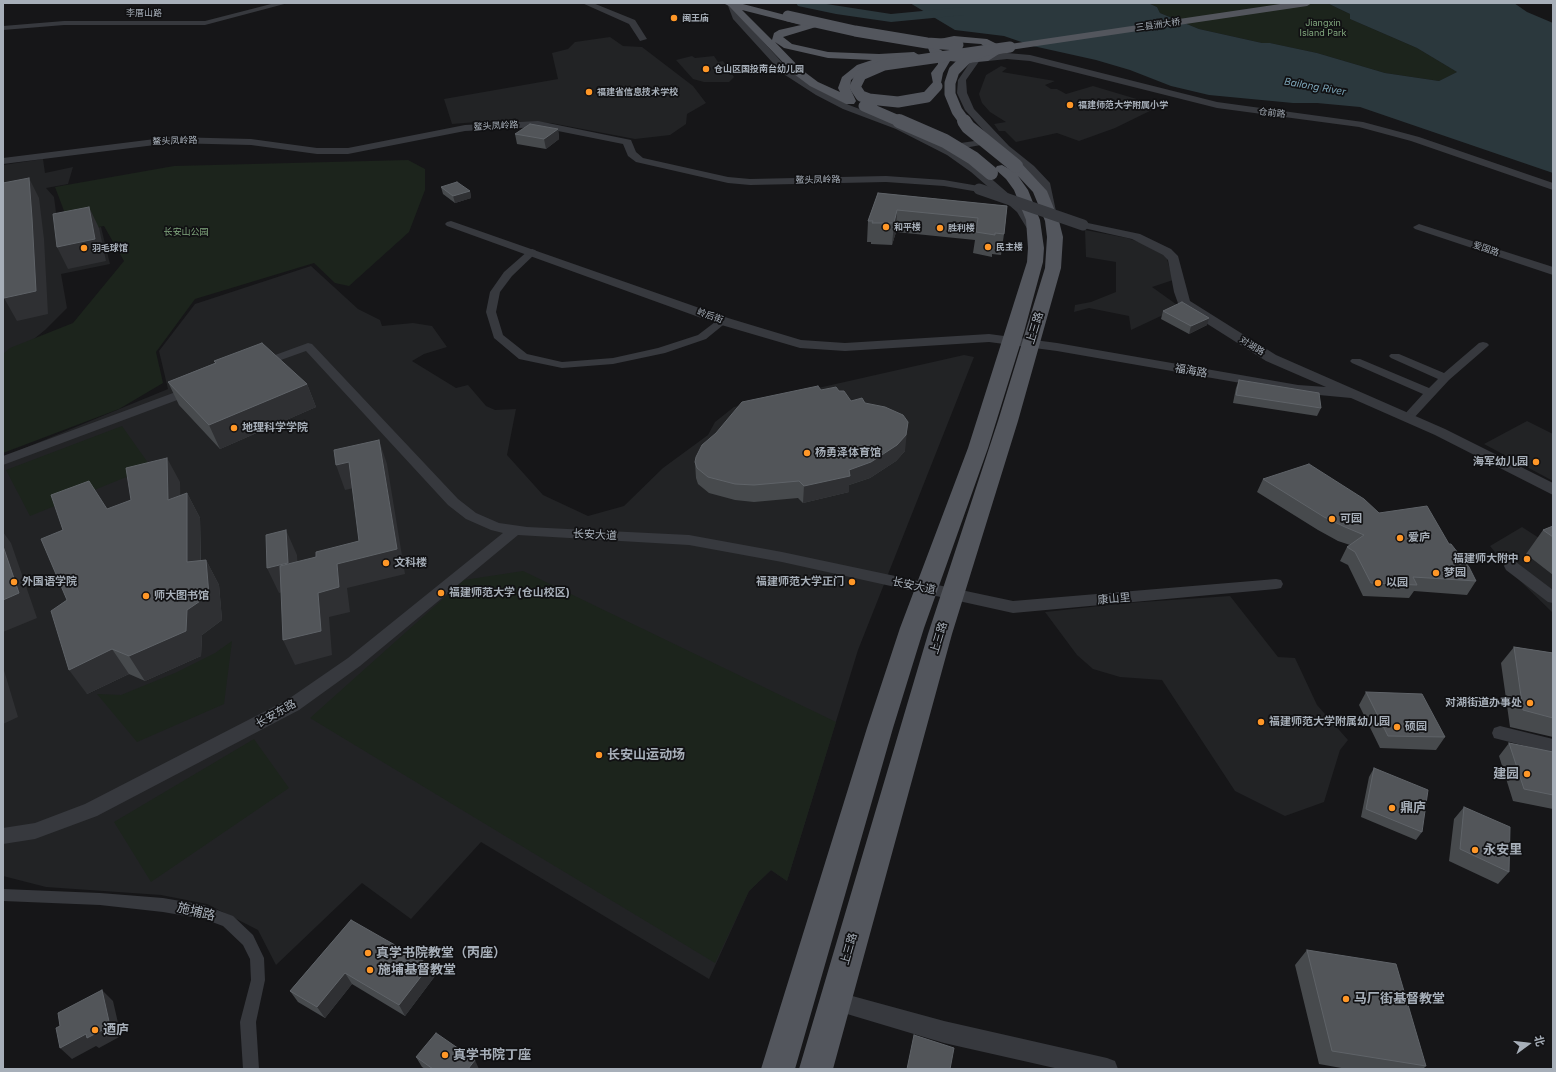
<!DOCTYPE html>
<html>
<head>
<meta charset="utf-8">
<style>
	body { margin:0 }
	#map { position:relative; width:1556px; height:1072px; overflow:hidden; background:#161618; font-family:Inter,"Noto Sans SC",sans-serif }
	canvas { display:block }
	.frame { position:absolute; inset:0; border:4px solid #a7afb9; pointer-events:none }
	.north { position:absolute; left:1508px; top:1024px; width:40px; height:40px; -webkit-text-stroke:3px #111113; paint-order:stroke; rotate:75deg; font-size:11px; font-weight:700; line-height:16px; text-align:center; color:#a7afb9 }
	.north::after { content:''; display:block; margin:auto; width:14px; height:18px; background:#a7afb9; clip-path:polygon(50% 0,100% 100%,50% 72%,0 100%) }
</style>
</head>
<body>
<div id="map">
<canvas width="1556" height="1072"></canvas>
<div class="frame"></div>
<div class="north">北</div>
</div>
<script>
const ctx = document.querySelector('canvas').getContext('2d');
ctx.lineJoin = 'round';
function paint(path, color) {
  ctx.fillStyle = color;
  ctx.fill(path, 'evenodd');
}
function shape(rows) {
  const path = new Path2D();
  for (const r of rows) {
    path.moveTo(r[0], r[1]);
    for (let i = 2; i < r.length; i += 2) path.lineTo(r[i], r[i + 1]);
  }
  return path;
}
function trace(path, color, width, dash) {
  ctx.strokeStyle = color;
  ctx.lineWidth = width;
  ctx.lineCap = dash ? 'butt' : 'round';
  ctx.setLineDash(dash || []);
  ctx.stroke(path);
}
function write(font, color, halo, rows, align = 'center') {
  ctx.font = font + ' Inter,"Noto Sans SC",sans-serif';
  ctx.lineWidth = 3.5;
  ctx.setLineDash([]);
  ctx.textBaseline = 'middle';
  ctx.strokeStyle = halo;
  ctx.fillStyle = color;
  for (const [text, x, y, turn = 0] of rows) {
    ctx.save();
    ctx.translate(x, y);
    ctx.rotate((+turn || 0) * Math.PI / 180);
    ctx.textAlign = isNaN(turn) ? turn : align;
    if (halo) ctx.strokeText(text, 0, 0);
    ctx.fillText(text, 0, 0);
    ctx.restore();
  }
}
paint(shape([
	[610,37,623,46,642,47,693,86,706,103,687,114,686,124,670,135,635,139,551,123,490,121,452,124,444,99,558,79,552,53,568,49,575,42],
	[692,56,695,58,714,56,718,62,723,61,734,77,729,82,704,82,693,79,676,60],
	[1001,66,1007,68,1002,72,1055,81,1045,85,1051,89,1057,89,1066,94,1093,86,1160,106,1115,128,1079,141,1057,133,1016,142,1005,131,999,131,994,124,1006,122,990,112,982,103,979,94,986,75],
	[43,159,45,173,73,167,68,184,46,188,54,197,59,235,101,227,110,264,61,274,67,308,45,330,3,364,3,165],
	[1085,230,1127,238,1142,243,1163,255,1167,259,1173,280,1152,287,1180,307,1131,330,1129,316,1089,308,1074,312,1075,305,1091,302,1116,292,1116,262,1086,257],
	[311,266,358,309,380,320,382,326,413,323,432,326,447,347,424,354,412,361,456,388,468,385,486,406,495,410,516,409,507,455,543,495,588,516,624,506,663,468,708,435,715,422,734,407,964,355,974,357,858,650,787,881,771,870,749,891,709,979,481,842,411,919,362,883,276,965,258,930,207,904,161,895,46,887,3,876,3,457,168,389,159,351,195,304],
	[1527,421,1553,434,1553,481,1484,444],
	[1522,527,1553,547,1553,613,1511,572,1490,546],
	[1230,596,1278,657,1295,658,1317,705,1348,740,1340,750,1324,802,1285,816,1235,791,1162,680,1120,677,1093,669,1077,655,1045,612,1127,603]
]), '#222325');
paint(shape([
	[1148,3,1327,3,1350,14,1350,19,1417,48,1457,72,1439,81,1385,73,1317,53,1270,43,1262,43,1199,29,1160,13,1157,7],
	[408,160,425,169,425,190,409,232,349,286,335,283,314,263,195,299,156,352,163,383,119,409,3,453,3,354,10,348,73,323,124,261,104,226,72,232,55,187,174,166],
	[122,426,151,467,30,516,6,470],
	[523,571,836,722,787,881,771,870,749,891,715,963,310,718,464,580],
	[232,641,224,704,137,742,97,694,121,695,175,673,215,653],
	[254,739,289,788,151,882,114,822]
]), '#1c241c');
paint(shape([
	[910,3,1148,3,1157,7,1160,13,1199,29,1262,43,1270,43,1317,53,1385,73,1439,81,1457,72,1417,48,1350,19,1350,14,1327,3,1514,3,1527,12,1553,23,1553,173,1360,107,1317,103,1293,103,1209,95,1171,86,1130,70,1096,60,1033,46,1004,36,955,30]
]), '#2b383d');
paint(shape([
	[796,3,820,3,891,14,964,7,970,11,964,15,891,22,836,14,798,6,796,3]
]), '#2b383d');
paint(shape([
	[3,889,100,893,163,898,204,905,233,916,253,935,264,958,265,980,256,1022,259,1069,243,1069,240,1022,251,980,250,959,243,945,223,926,204,919,163,912,100,905,3,901,3,889]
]), '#37393e');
paint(shape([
	[995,138,998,138,998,142,947,151,943,148,947,145,995,138],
	[532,249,535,250,537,252,535,254,512,276,500,292,496,312,503,335,527,354,562,362,613,358,658,348,698,335,719,319,727,319,728,321,706,339,665,353,613,364,562,368,519,359,494,338,486,312,490,292,504,272,529,250,532,249],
	[1483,342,1487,343,1489,345,1487,347,1449,380,1412,420,1408,421,1402,417,1423,394,1352,363,1350,361,1352,359,1360,359,1429,388,1438,379,1391,358,1389,356,1391,354,1399,354,1444,373,1479,343,1483,342],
	[308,343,312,344,458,499,476,513,499,523,527,527,689,535,782,552,1013,601,1276,579,1281,580,1283,584,1281,588,1276,589,1013,613,782,562,689,545,518,535,360,666,299,710,97,816,35,839,3,844,3,828,35,823,85,804,287,700,348,658,503,533,491,530,466,519,448,505,306,351,264,366,260,367,254,364,256,362,308,343],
	[192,386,196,387,198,390,196,393,3,465,3,456,192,386],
	[1511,561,1516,562,1553,590,1553,603,1548,602,1506,570,1504,566,1506,562,1511,561],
	[1500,726,1553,739,1553,753,1494,738,1492,733,1494,728,1500,726],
	[834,991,944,1021,1107,1058,1115,1061,1118,1069,1059,1069,944,1043,827,1008,824,1001,827,994,834,991]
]), '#37393e');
paint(shape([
	[275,3,288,3,205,25,64,25,3,30,3,26,64,21,205,21,275,3],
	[582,3,593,3,635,20,647,39,640,41,629,24,582,3],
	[727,3,733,3,740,16,788,69,822,91,849,105,902,125,955,151,979,168,1025,208,1041,233,1039,235,1031,235,1017,212,971,172,947,155,896,129,843,109,816,95,782,73,733,19,727,3],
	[1007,53,1030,55,1217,102,1363,122,1419,137,1553,183,1553,190,1411,141,1359,127,1217,108,1030,61,1007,59,988,61,984,58,988,55,1007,53],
	[976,57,980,60,966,80,967,93,974,109,1009,146,1034,166,1050,183,1057,216,1055,218,1047,218,1045,216,1041,186,1026,170,1001,150,965,110,957,93,958,80,973,58,976,57],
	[538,121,631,140,636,152,643,158,728,177,750,179,886,176,944,180,979,186,984,189,979,192,944,186,886,182,750,185,728,183,636,162,628,156,623,144,538,127,465,131,348,154,317,154,251,145,171,143,3,164,3,158,171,137,251,139,317,148,348,148,465,125,538,121],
	[451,221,728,318,801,340,845,343,989,334,1057,343,1298,385,1326,387,1266,361,1179,306,1174,292,1168,260,1163,255,1132,239,1079,227,1077,225,1083,222,1140,234,1171,249,1178,256,1190,301,1276,355,1445,429,1553,483,1553,495,1435,435,1351,398,1298,393,1057,351,989,342,845,351,800,348,718,324,447,226,445,224,447,222,451,221],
	[1419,224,1553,267,1553,275,1415,229,1413,227,1419,224]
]), '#37393e');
paint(shape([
	[723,3,739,3,816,23,817,25,816,27,783,37,792,44,828,52,879,54,914,52,919,55,914,58,886,60,885,63,865,69,851,80,850,88,856,101,854,104,846,104,810,86,794,74,729,6,723,3],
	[742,10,801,25,779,30,774,33,772,40,742,10],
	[775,42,784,48,828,58,872,60,857,65,842,77,838,88,840,92,818,82,802,70,775,42],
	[1287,3,1312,3,1307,6,1010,50,1005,47,1010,44,1287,3],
	[954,36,987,39,999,45,1002,52,988,61,967,63,950,61,943,73,941,83,933,83,931,73,938,64,938,58,930,53,928,48,935,40,954,36],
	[954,42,981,44,991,51,985,55,967,57,950,55,939,49,942,45,954,42],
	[1016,162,1021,163,1047,191,1059,221,1063,237,1061,268,1018,421,952,634,833,1069,799,1069,928,634,998,421,1045,268,1047,237,1045,221,1033,192,1018,176,1028,190,1040,220,1044,248,1043,262,1024,332,988,448,924,628,893,728,795,1069,761,1069,867,728,900,628,968,448,1027,262,1028,248,1026,220,1014,190,1006,179,995,169,997,166,1002,165,1013,171,1009,166,1011,163,1016,162]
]), '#53565d');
trace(shape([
	[979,189,1083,225]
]), '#37393e', 11);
trace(shape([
	[788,16,855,31,927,43,958,45],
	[937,86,927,97,898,102,869,99,861,96,855,87,861,75,884,65,1010,47],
	[864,106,901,122],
	[965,122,957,111,950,94,950,83,954,71,966,59,979,53]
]), '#53565d', 11);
trace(shape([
	[899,121,945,141,973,158,991,173],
	[964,121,968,127,1016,166]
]), '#53565d', 14);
paint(shape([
	[558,129,559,139,546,149,517,144,515,134],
	[441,187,470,191,471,198,455,203,443,194],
	[878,193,1007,206,1004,234,1001,255,992,254,992,257,973,253,975,240,896,232,892,245,871,244,871,242,867,242,868,221],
	[1163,311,1207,325,1189,334,1161,319],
	[214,361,307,384,316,407,220,449,179,405,168,382,215,363],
	[1239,380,1321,408,1317,416,1233,403,1236,388],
	[821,390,839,391,851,401,865,403,905,451,896,461,870,478,849,485,849,492,803,503,798,498,754,502,735,500,709,493,698,484,696,478,695,462],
	[1263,479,1379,513,1449,544,1476,581,1467,595,1414,591,1409,598,1363,596,1348,565,1340,561,1347,547,1350,545,1338,541,1318,530,1257,492],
	[180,482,180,496,187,493,200,518,201,561,206,560,219,585,222,620,202,635,201,656,145,681,129,674,87,694,67,600,63,530],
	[1553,526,1553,575,1526,554,1543,530],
	[1514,647,1553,653,1553,737,1510,727,1501,663],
	[1366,692,1445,737,1436,750,1380,748,1359,705],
	[1509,743,1553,752,1553,809,1513,801,1499,756],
	[1374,768,1422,832,1416,840,1361,817,1369,777],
	[1464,807,1509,872,1498,884,1449,861,1454,819],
	[351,920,435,976,405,1016,352,984,325,1018,298,1002,290,991],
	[1307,950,1426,1066,1423,1069,1347,1069,1319,1064,1295,965],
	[416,1057,479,1069,425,1069,422,1067]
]), '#474a4d');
paint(shape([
	[558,129,559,139,546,149,544,139],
	[29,178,39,198,44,239,48,314,17,321,4,298],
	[470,191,471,198,455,203,453,196],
	[89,207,99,228,106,261,68,269,57,247],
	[897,210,896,232,892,245,894,223],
	[1209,318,1207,325,1189,334,1191,326],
	[307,384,316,407,220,449,209,425],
	[908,422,905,451,896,461,870,478,849,485,849,492,803,503,804,486,849,470],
	[379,440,387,464,405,574,347,588,350,612,329,617,332,655,295,665,283,640,318,593,337,564,397,549],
	[167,458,180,482,181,524,168,500],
	[349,462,358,487,345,490,336,465],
	[187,493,200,518,201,587,187,562],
	[286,530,297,555,299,588,279,593,267,568],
	[3,532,11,543,37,618,3,632],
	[206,560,219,585,222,620,202,635,201,656,145,681,129,656,187,610],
	[112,649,129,674,87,694,69,670],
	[3,667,18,717,3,724],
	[430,965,435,976,405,1016,399,1005],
	[345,973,352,984,325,1018,317,1007],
	[102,990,113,1001,121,1036,99,1048,96,1046,72,1059,60,1048],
	[475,1060,479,1069,468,1069]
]), '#2f3033');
const building = shape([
	[530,124,558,129,544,139,515,134,530,124],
	[29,178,32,218,36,291,4,298,3,183,29,178],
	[457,182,470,191,453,196,441,187,457,182],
	[878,193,1007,206,1004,234,995,233,995,235,976,232,978,218,897,210,894,223,872,223,873,221,868,221,878,193],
	[89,207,95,239,57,247,53,214,89,207],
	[1182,302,1209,318,1191,326,1163,311,1182,302],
	[262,343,307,384,209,425,168,382,216,363,214,361,262,343],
	[1239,380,1319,393,1321,408,1236,395,1239,380],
	[818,386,821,390,836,387,839,391,844,391,851,401,862,398,865,403,885,407,903,415,908,422,906,435,897,445,871,462,849,470,850,476,804,486,799,481,754,485,735,484,708,477,697,468,695,462,696,457,702,445,716,433,742,402,818,386],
	[379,440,397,549,337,564,339,587,318,593,321,631,283,640,280,566,316,557,316,552,359,541,349,462,336,465,334,450,379,440],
	[167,458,168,500,187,493,187,562,206,560,209,595,187,610,186,631,129,656,112,649,69,670,51,611,67,600,41,539,63,530,51,495,89,481,107,509,131,500,126,468,167,458],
	[1309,464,1364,499,1379,513,1427,506,1449,544,1451,544,1469,567,1476,581,1413,577,1417,585,1371,583,1355,552,1347,547,1364,535,1345,527,1324,517,1263,479,1309,464],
	[1553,526,1553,537,1543,530,1553,526],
	[286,530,288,563,267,568,266,535,286,530],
	[3,546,19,593,3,600,3,546],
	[1514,647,1553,653,1553,718,1523,710,1514,647],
	[1366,692,1422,694,1445,737,1388,736,1366,692],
	[1509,743,1553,752,1553,795,1524,789,1509,743],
	[1374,768,1428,790,1422,832,1366,809,1374,768],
	[1464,807,1510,827,1509,872,1460,849,1464,807],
	[351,920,430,965,399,1005,345,973,317,1007,290,991,351,920],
	[1307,950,1396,964,1426,1066,1332,1051,1307,950],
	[102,990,110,1026,87,1038,86,1034,60,1048,56,1028,60,1026,58,1013,102,990],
	[436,1033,475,1060,468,1069,433,1069,416,1057,436,1033],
	[914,1035,954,1048,950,1069,907,1069,914,1035]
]);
paint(building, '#525559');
trace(building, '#5f6368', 1);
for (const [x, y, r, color] of [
	[674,18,4,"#ff9727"],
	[706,69,4,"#ff9727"],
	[589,92,4,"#ff9727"],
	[1070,105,4,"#ff9727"],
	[886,227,4,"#ff9727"],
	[940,228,4,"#ff9727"],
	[988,247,4,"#ff9727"],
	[84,248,4,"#ff9727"],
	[234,428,4,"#ff9727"],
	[807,453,4,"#ff9727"],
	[1536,462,4,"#ff9727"],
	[1332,519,4,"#ff9727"],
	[1400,538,4,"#ff9727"],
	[1527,559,4,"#ff9727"],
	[386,563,4,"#ff9727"],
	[1436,573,4,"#ff9727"],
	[14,582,4,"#ff9727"],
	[852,582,4,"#ff9727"],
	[1378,583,4,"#ff9727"],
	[441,593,4,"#ff9727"],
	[146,596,4,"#ff9727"],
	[1530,703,4,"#ff9727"],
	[1261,722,4,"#ff9727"],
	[1397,727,4,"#ff9727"],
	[599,755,4,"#ff9727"],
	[1527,774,4,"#ff9727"],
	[1392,808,4,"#ff9727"],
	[1475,850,4,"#ff9727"],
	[368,953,4,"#ff9727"],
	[370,970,4,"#ff9727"],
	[1346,999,4,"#ff9727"],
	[95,1030,4,"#ff9727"],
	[445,1055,4,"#ff9727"]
]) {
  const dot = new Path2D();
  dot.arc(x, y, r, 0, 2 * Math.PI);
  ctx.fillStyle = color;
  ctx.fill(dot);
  trace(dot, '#111113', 1.5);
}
write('9px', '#a7afb9', '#111113', [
	["李厝山路",144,13],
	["三县洲大桥",1158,25,-8],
	["仓前路",1272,113,6],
	["鳌头凤岭路",496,126,-3],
	["鳌头凤岭路",175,141,-2],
	["鳌头凤岭路",818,180,-1],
	["爱国路",1486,249,19],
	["岭后街",710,316,20],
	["对湖路",1252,346,32]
]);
write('bold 9px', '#a7afb9', '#111113', [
	["闽王庙",682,18],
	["仓山区国投南台幼儿园",714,69],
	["福建省信息技术学校",597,92],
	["福建师范大学附属小学",1078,105],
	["和平楼",894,227],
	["胜利楼",948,228],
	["民主楼",996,247],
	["羽毛球馆",92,248]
], 'left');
write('9px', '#80a67d', '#111113', [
	["Jiangxin",1323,23],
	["Island Park",1323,33],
	["长安山公园",186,232]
]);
write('italic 10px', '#7ba4b7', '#111113', [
	["Bailong River",1315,87,10]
]);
write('11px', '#a7afb9', '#111113', [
	["上三路",1035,328,-73],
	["福海路",1191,371,10],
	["长安大道",595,535,3],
	["长安大道",914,586,12],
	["康山里",1114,599,-5],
	["上三路",939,638,-73],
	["长安东路",276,714,-30],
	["上三路",849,949,-74]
]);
write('bold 11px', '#a7afb9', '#111113', [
	["地理科学学院",242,428],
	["杨勇泽体育馆",815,453],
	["海军幼儿园",1528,462,"right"],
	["可园",1340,519],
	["爱庐",1408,538],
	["福建师大附中",1519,559,"right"],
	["文科楼",394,563],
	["梦园",1444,573],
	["外国语学院",22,582],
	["福建师范大学正门",844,582,"right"],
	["以园",1386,583],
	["福建师范大学 (仓山校区)",449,593],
	["师大图书馆",154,596],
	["对湖街道办事处",1522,703,"right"],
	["福建师范大学附属幼儿园",1269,722],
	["硕园",1405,727]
], 'left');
write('bold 13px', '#a7afb9', '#111113', [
	["长安山运动场",607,755],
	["建园",1519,774,"right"],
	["鼎庐",1400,808],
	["永安里",1483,850],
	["真学书院教堂（丙座）",376,953],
	["施埔基督教堂",378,970],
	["马厂街基督教堂",1354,999],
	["迺庐",103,1030],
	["真学书院丁座",453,1055]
], 'left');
write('13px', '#a7afb9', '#111113', [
	["施埔路",196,912,14]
]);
</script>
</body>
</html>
